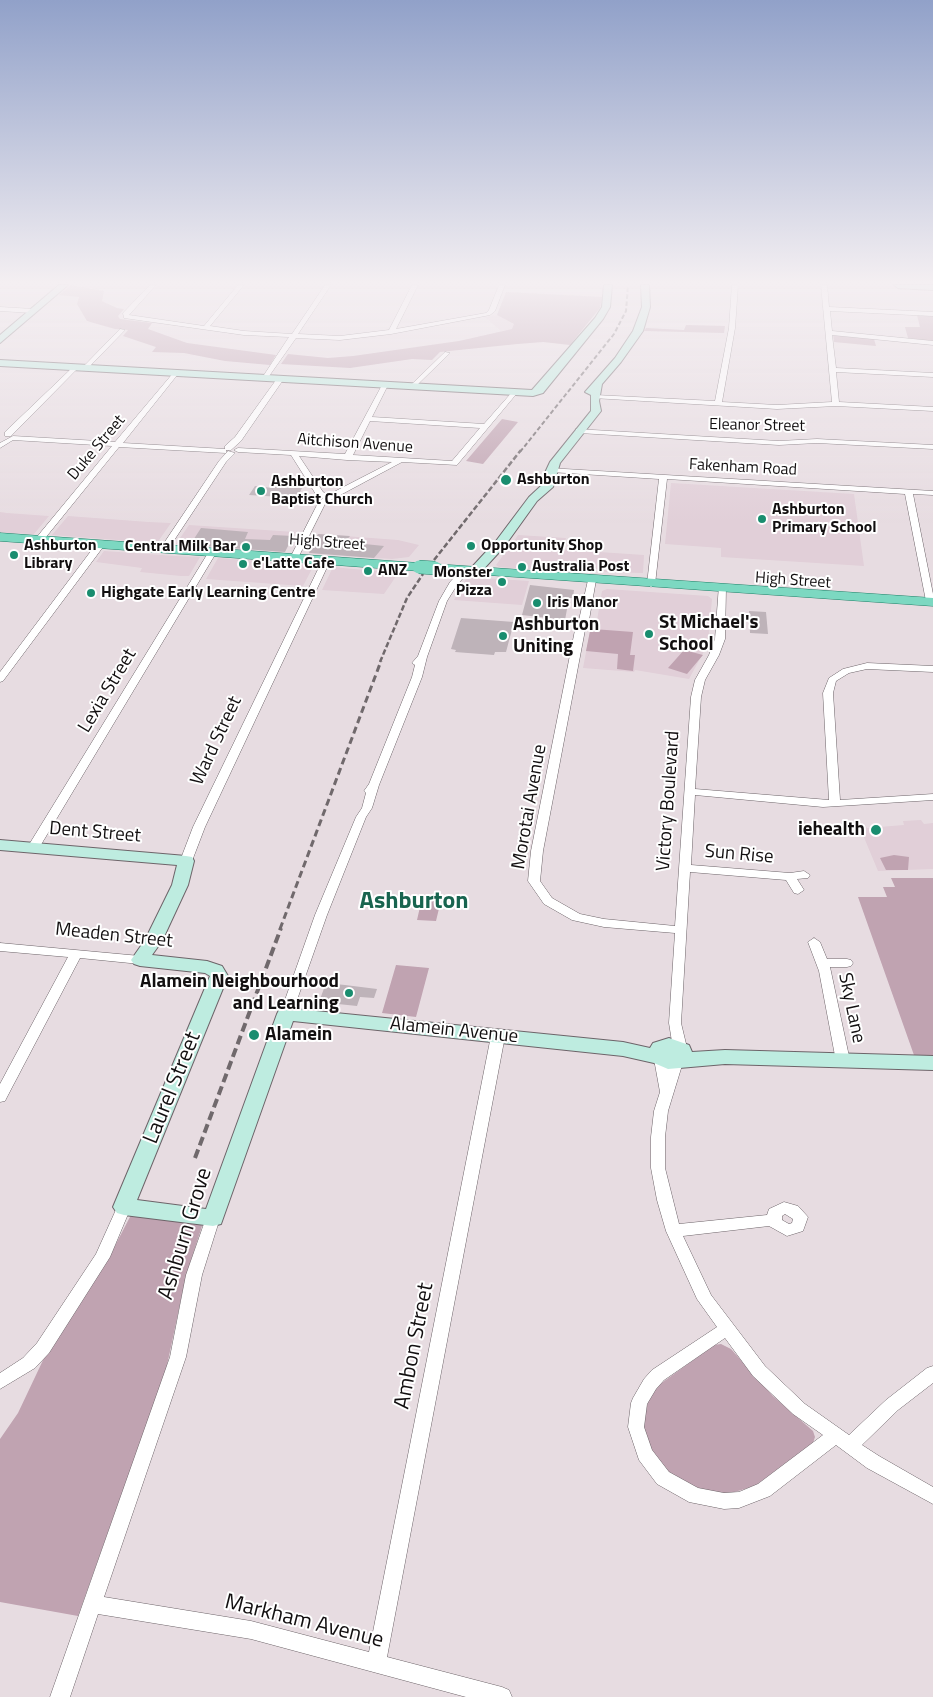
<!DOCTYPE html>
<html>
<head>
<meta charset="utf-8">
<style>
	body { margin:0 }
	canvas { display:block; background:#e7dce1 }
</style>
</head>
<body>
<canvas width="933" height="1697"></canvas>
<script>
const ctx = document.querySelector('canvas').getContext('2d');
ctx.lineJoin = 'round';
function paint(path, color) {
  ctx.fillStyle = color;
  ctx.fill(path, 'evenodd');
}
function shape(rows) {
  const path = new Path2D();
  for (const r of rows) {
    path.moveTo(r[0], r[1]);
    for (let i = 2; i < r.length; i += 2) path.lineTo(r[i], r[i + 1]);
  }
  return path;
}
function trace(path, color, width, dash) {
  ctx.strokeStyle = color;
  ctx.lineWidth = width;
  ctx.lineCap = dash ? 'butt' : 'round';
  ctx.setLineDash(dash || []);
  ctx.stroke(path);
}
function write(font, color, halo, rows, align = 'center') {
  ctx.font = font + ' "Titillium Web",sans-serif';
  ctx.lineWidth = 4;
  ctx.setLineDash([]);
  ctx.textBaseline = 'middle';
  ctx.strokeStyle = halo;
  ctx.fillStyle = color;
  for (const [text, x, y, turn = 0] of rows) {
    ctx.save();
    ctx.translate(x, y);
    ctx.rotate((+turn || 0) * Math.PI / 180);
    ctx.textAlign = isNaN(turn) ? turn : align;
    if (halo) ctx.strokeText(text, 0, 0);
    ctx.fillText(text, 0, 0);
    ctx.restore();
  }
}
paint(shape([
	[497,315,515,325,512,329,501,331,485,317],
	[671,483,854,494,864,566,721,557,721,548,665,544],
	[0,512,7,513,49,516,34,534,6,533,0,532],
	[68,516,149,522,171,523,157,543,52,535],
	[189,525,295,532,284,552,176,544],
	[318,534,398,540,419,545,409,557,392,559,309,553],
	[518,535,566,538,563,547,512,544],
	[510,546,644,555,643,573,606,572,597,569,574,569,573,572,499,567,496,565],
	[104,551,176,556,200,557,189,576,181,576,140,572,142,568,96,562],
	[218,558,314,565,303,586,206,579],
	[333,567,364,570,399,572,384,594,322,590],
	[467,577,529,581,522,605,454,600],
	[607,589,708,596,712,599,708,644,689,679,635,670,634,672,583,668,590,631,596,626,602,591],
	[921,820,924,824,933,823,933,869,878,871,863,835,854,836,849,824,864,823,867,828,904,825,903,821]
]), '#e1cfd8');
paint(shape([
	[71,285,104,291,102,301,117,308,124,309,118,316,120,319,152,323,148,329,187,343,276,355,270,365,225,361,184,353,152,352,156,347,123,336,128,330,115,329,87,321,77,304,79,297,59,295],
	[506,292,602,297,600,308,570,345,543,342,517,344,440,352,432,360,412,359,350,368,281,364,288,354,328,358,353,356,459,341,512,329,514,324,497,315],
	[917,315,933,316,933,341,908,338,905,327,920,327],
	[686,325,725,326,724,333,644,331,646,328,684,330],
	[833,334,874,339,876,346,834,342],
	[502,419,518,422,483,464,466,461],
	[593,629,633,632,630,655,635,655,633,671,617,669,618,654,586,651,590,631],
	[684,650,703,655,687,674,668,668],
	[894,855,909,857,908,870,886,870,880,858],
	[891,878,933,878,933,1058,915,1058,858,897,887,897,883,887,895,887],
	[423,894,442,896,436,921,417,920],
	[396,965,429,968,416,1017,382,1013],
	[131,1215,200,1223,202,1226,186,1276,166,1370,78,1616,0,1602,0,1439,18,1413,45,1356,107,1261],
	[721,1344,731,1349,773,1396,813,1431,815,1437,813,1443,755,1486,731,1493,719,1494,692,1486,665,1470,656,1460,644,1436,643,1423,649,1398,656,1387,714,1345]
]), '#c0a3b1');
paint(shape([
	[282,485,302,488,297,498,249,495,255,486,273,488],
	[201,528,248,532,245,539,270,540,273,535,293,536,285,552,190,545],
	[318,534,350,536,345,542,384,546,374,558,309,553],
	[530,585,574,590,573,598,569,598,565,620,522,615],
	[749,611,766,612,768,634,750,633],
	[461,618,514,622,506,652,495,652,494,655,455,652,456,650,451,649],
	[326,983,345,985,377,989,374,998,360,997,357,1006,319,1002]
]), '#beb3b9');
const street = shape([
	[150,285,156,285,129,315,204,326,238,285,244,285,210,326,244,331,292,334,325,285,331,285,298,334,340,336,389,330,412,285,418,285,396,329,486,313,489,310,499,285,505,285,495,311,490,315,391,334,340,340,296,338,267,379,265,380,262,378,289,337,244,335,124,318,123,313,150,285],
	[732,285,738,285,735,328,722,402,777,405,832,402,821,285,827,285,829,307,933,312,933,316,830,311,832,331,933,341,933,345,832,335,836,368,933,373,933,377,836,372,839,402,933,407,933,411,836,406,777,409,593,398,593,396,595,395,715,401,729,328,732,285],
	[0,307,33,309,36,311,33,313,0,311,0,307],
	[120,329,125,330,87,369,83,369,83,367,120,329],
	[445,352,450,353,415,387,411,387,411,385,445,352],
	[74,366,79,367,11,436,5,436,5,432,74,366],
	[176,371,179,373,178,374,123,443,225,449,225,446,235,437,276,380,276,377,280,377,283,380,241,441,231,450,226,450,226,453,119,447,42,542,36,542,36,538,112,446,13,440,0,448,0,443,13,436,115,442,174,372,176,371],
	[385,383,388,385,372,417,484,424,513,391,518,392,457,465,402,462,331,500,325,504,297,560,291,560,290,558,318,503,323,498,317,496,291,455,238,452,234,450,238,448,345,454,382,385,385,383],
	[370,421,480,428,452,461,353,455,370,421],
	[299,456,347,460,392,462,328,495,323,492,299,456],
	[576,429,779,441,817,439,933,445,933,449,817,443,779,445,579,433,576,433,576,429],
	[228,451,235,453,226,462,167,551,161,551,160,549,219,461,228,451],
	[548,468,933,491,933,495,913,494,933,594,933,603,927,603,926,601,905,494,667,479,655,584,651,587,647,584,659,479,551,472,548,472,548,468],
	[100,542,104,545,103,547,3,681,0,682,0,672,97,543,100,542],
	[212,550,216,553,39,848,33,851,29,850,27,848,208,553,212,550],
	[326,558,330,561,205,827,192,861,186,864,182,863,180,861,193,827,322,561,326,558],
	[466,567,470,570,457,585,447,601,427,657,422,677,379,785,372,808,366,817,327,915,292,1014,291,1017,286,1018,281,1017,280,1014,315,915,356,817,362,808,366,793,364,791,369,784,412,677,415,665,412,663,418,656,439,601,450,582,463,568,466,567],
	[592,577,596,580,589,620,585,630,543,851,540,881,552,898,580,914,604,919,675,926,691,697,695,680,709,655,715,639,719,585,725,585,726,587,725,639,719,655,705,680,701,697,695,789,829,800,823,693,829,678,843,669,867,663,933,666,933,672,867,669,849,673,836,681,833,693,840,800,933,794,933,800,823,807,695,795,691,865,790,873,804,871,810,875,808,878,797,879,804,890,798,894,794,893,786,880,690,872,681,1023,687,1048,685,1051,680,1053,675,1051,673,1048,669,1023,675,933,604,927,572,920,544,904,528,881,531,851,575,630,579,620,588,580,592,577],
	[814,938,820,942,827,959,847,959,851,960,853,963,851,966,847,967,830,967,850,1061,848,1064,843,1066,838,1064,836,1061,819,971,808,942,814,938],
	[0,943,140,956,146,960,140,964,80,958,7,1097,5,1101,0,1102,0,1084,68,957,0,951,0,943],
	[498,1031,503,1033,505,1036,387,1657,502,1687,509,1690,512,1697,466,1697,251,1639,98,1614,70,1697,50,1697,170,1357,186,1275,206,1218,208,1214,213,1212,218,1214,220,1218,202,1275,186,1357,104,1597,251,1621,369,1652,491,1036,493,1033,498,1031],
	[661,1054,666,1056,668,1065,671,1059,676,1057,681,1059,683,1062,668,1111,665,1137,665,1168,679,1224,767,1215,769,1209,784,1202,798,1206,808,1217,803,1231,787,1236,769,1226,683,1236,711,1295,765,1366,805,1404,849,1435,886,1400,927,1368,933,1366,933,1383,898,1410,862,1445,879,1456,933,1487,933,1504,867,1468,836,1445,770,1496,739,1508,724,1509,689,1502,657,1484,639,1460,628,1427,631,1403,633,1398,644,1379,652,1370,717,1327,697,1299,666,1231,657,1200,651,1168,651,1137,654,1111,660,1092,654,1059,656,1056,661,1054],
	[785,1214,793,1219,792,1223,789,1224,782,1220,782,1216,785,1214],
	[725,1338,753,1376,793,1414,823,1435,758,1484,739,1492,724,1493,698,1488,669,1472,652,1450,644,1427,647,1404,656,1389,664,1380,725,1338],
	[124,1201,129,1203,131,1207,110,1257,49,1353,35,1368,0,1389,0,1373,23,1358,37,1343,96,1254,119,1203,124,1201]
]);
const secondary = shape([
	[59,285,68,285,0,343,0,335,59,285],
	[604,285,612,285,610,307,603,319,543,393,533,396,0,366,0,360,532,390,595,318,602,307,604,285],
	[641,285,649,285,650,307,643,331,621,362,602,384,599,401,601,411,560,463,553,487,537,501,504,547,479,574,471,574,469,571,471,568,496,541,529,497,543,484,543,477,550,462,591,411,591,395,585,392,615,358,633,331,642,307,641,285],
	[894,285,933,285,933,290,898,288,894,285],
	[0,840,186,856,192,857,194,861,188,885,162,941,152,955,207,961,222,966,228,976,137,1200,206,1209,277,1014,279,1010,286,1008,623,1042,650,1048,653,1043,669,1038,689,1045,692,1052,725,1050,933,1056,933,1070,725,1064,668,1069,654,1063,623,1056,293,1021,221,1224,213,1226,124,1215,117,1213,113,1207,210,976,205,973,140,966,134,964,131,960,145,940,172,885,177,865,0,850,0,840]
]);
const primary = shape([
	[0,533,419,563,426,567,419,571,0,541,0,533],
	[435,564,933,598,933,606,430,571,428,568,435,564]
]);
trace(street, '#6d6469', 1);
trace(secondary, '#6d6469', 2);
trace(primary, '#1e8168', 1);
paint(street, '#fff');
paint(secondary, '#beece0');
paint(primary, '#7cd8c1');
trace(shape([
	[520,452,614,334,626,311,628,285]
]), '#70696c', 2, [4.5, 2.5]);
trace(shape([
	[434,560,521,450],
	[380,662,407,598,423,574]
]), '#70696c', 2.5, [5.5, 2.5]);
trace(shape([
	[280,929,381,661]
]), '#70696c', 3, [7, 4]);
trace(shape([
	[195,1158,281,928]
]), '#70696c', 4, [9, 4.5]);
const primaryBridge = shape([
	[419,567,435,568]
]);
trace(primaryBridge, '#1e8168', 14, []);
trace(primaryBridge, '#7cd8c1', 13);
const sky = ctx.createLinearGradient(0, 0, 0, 523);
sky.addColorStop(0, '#91a1c9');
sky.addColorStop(0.54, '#f4eff2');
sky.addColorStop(1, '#f4eff200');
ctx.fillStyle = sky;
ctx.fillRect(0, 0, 933, 523);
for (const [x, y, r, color] of [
	[506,480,6,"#198d6f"],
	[261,491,5,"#198d6f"],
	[762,519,5,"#198d6f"],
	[471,546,5,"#198d6f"],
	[246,547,5,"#198d6f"],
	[14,555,5,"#198d6f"],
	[243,564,5,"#198d6f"],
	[522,567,5,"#198d6f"],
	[368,571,5,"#198d6f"],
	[502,582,5,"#198d6f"],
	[91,593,5,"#198d6f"],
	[537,603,5,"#198d6f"],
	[649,634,5,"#198d6f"],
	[503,636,5,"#198d6f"],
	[876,830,6,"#198d6f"],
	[349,993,5,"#198d6f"],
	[254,1035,6,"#198d6f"]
]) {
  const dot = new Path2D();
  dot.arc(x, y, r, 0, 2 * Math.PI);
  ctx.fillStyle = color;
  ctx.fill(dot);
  trace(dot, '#fff', 2);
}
write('16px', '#120f10', '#fff', [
	["Eleanor Street",757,426,1],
	["Aitchison Avenue",355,444,4],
	["Duke Street",97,448,-50],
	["Fakenham Road",743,468,3],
	["High Street",327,543,4],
	["High Street",793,581,4]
]);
write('bold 16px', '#120f10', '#fff', [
	["Ashburton",517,480],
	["Ashburton",271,482],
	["Baptist Church",271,500],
	["Ashburton",772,510],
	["Primary School",772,528],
	["Ashburton",24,546],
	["Library",24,564],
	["Opportunity Shop",481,546],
	["Central Milk Bar",236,547,"right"],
	["e'Latte Cafe",253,564],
	["Australia Post",532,567],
	["ANZ",378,571],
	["Monster",492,573,"right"],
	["Pizza",492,591,"right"],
	["Highgate Early Learning Centre",101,593],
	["Iris Manor",547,603]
], 'left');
write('bold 19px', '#120f10', '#fff', [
	["St Michael's",659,623],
	["School",659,645],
	["Ashburton",513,625],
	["Uniting",513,647],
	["iehealth",865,830,"right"],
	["Alamein Neighbourhood",339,982,"right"],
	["and Learning",339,1004,"right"],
	["Alamein",265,1035]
], 'left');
write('19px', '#120f10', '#fff', [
	["Lexia Street",108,691,-59],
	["Ward Street",217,741,-65],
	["Victory Boulevard",669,801,-86],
	["Morotai Avenue",530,807,-80],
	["Dent Street",95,833,5],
	["Sun Rise",739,855,5],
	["Meaden Street",114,936,6],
	["Sky Lane",851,1008,78],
	["Alamein Avenue",454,1031,6]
]);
write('22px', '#120f10', '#fff', [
	["Laurel Street",173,1088,-68],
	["Ashburn Grove",186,1234,-73],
	["Ambon Street",415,1346,-79],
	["Markham Avenue",304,1622,14]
]);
write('bold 24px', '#18644f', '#fff', [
	["Ashburton",414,902]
]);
</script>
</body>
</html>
